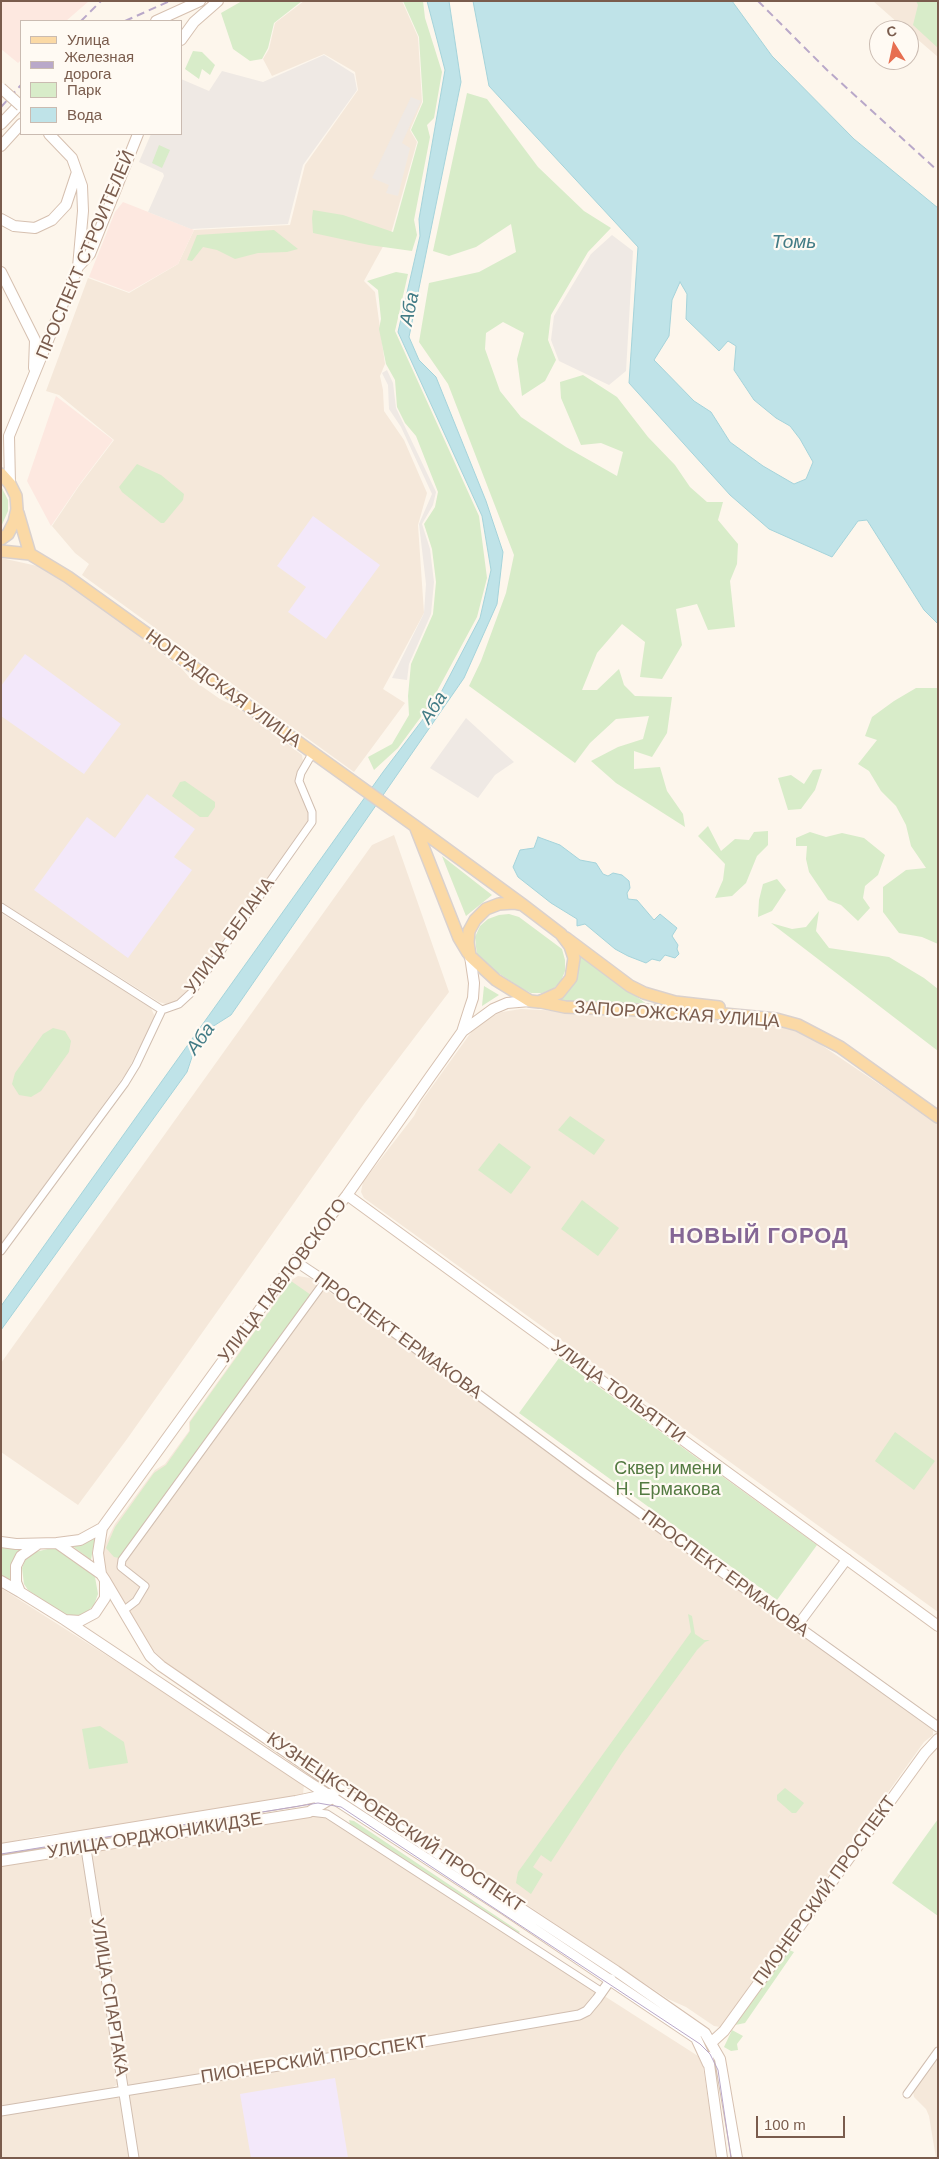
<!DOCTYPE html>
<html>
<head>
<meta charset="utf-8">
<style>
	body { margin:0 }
	#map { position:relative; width:939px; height:2159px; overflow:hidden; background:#fdf6ec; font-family:Arial,sans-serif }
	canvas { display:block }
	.frame { position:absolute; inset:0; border:2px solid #7a5c4d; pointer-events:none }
	.legend { position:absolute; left:20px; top:20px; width:162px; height:115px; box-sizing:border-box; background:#fffaf3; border:1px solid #cabbb1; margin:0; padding:6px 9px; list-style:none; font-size:15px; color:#7a5c4d }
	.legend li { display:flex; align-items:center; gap:10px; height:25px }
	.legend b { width:25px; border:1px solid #cabbb1 }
	.north { position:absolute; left:869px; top:20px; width:50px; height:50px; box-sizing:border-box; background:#fffaf3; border:1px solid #cabbb1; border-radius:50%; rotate:350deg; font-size:14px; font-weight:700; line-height:20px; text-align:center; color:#7a5c4d }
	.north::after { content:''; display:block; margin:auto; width:18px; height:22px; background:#e76f51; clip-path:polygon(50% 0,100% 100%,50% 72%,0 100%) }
	.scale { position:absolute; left:756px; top:2116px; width:89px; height:22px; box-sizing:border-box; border:2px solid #7a5c4d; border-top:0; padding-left:6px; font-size:15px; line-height:18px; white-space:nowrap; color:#7a5c4d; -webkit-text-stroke:4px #fffaf3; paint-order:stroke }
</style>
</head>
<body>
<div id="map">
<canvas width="939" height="2159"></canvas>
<div class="frame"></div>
<ul class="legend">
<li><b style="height:6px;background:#fbd9a5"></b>Улица</li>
<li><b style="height:6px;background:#b9a8c9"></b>Железная дорога</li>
<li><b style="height:14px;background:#d8ecc9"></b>Парк</li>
<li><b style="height:14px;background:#bfe3e8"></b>Вода</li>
</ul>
<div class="north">С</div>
<div class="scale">100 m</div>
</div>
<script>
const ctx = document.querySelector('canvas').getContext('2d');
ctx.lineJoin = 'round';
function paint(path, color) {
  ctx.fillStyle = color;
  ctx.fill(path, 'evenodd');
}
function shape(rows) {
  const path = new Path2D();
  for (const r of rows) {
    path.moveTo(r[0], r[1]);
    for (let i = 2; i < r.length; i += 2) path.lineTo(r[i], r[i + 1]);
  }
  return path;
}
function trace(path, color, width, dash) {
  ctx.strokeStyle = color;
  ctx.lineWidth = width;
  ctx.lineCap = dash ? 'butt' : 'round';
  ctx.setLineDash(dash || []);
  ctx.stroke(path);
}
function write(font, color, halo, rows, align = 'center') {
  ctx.font = font + ' Arial,sans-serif';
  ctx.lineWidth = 4.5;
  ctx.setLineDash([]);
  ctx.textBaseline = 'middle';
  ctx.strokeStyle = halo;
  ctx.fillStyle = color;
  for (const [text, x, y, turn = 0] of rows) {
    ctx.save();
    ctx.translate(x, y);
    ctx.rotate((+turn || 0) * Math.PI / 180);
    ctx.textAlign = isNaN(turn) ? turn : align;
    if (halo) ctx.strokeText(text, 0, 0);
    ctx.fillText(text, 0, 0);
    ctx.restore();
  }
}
paint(shape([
	[304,1,402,1,418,37,422,102,410,130,417,142,392,230,364,281,375,292,385,364,380,376,383,390,384,411,404,440,427,493,418,525,424,613,383,689,405,703,354,772,82,575,89,564,75,553,52,526,79,486,114,440,59,395,46,391,88,278,129,293,178,264,194,230,290,225,305,165,358,90,355,72,324,54,272,76,263,59,269,49,275,23],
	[873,1,938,1,938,57,909,32,909,30,906,30],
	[1,558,42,567,55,575,122,623,182,669,190,678,220,699,240,709,302,755,303,762,299,774,310,814,307,825,189,991,174,1003,166,1004,159,1002,1,902],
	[394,835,449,992,364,1104,127,1439,78,1505,1,1452,1,1363,372,845],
	[1,913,151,1008,155,1017,127,1072,1,1245],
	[521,1009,722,1019,789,1028,802,1032,938,1124,938,1612,364,1198,361,1192,363,1182,414,1116,421,1102,472,1031,492,1016,502,1012],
	[298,1276,310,1278,933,1730,933,1735,924,1742,720,2027,714,2026,686,2007,668,1999,168,1665,153,1650,109,1579,104,1568,103,1553,106,1542,115,1524,155,1470,165,1464,189,1431,189,1422,290,1281],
	[1,1588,299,1778,304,1785,303,1794,301,1796,66,1835,58,1833,38,1836,1,1844],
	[315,1814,322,1815,698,2056,703,2067,717,2158,139,2158,91,1861,92,1856,97,1850],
	[80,1853,84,1859,118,2084,110,2089,1,2107,1,1864],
	[938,2056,938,2158,936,2158,929,2116,926,2109,914,2097,913,2092],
	[115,2095,121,2100,131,2158,1,2158,1,2114]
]), '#f5e8da');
paint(shape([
	[1,1,89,1,66,21,21,21,21,60,18,63,1,49],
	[123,202,194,230,178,264,129,292,89,277,115,212],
	[56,396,113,440,79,485,51,526,27,481]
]), '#fde8e0');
paint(shape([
	[324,55,354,74,357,90,303,165,288,224,191,229,148,212,164,176,163,173,139,162,151,134,181,134,181,79,209,91,222,71,263,82],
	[411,97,421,101,402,143,410,148,398,196,386,193,389,185,372,178],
	[612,235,633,251,626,371,609,385,559,361,551,340,554,316,591,254],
	[387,370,393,383,396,408,436,492,433,505,422,524,430,549,434,582,431,614,409,664,407,680,392,678,424,613,426,584,419,524,432,494,401,427,389,409,388,385,382,373],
	[466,718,514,762,495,775,478,798,430,768]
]), '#efe9e4');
paint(shape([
	[313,516,380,565,326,639,288,612,306,587,277,566],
	[25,654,121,724,84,774,1,716,1,686],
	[147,794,195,829,174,857,192,870,128,958,34,890,87,817,115,838],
	[335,2078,348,2158,251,2158,240,2094]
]), '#f3e8fa');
paint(shape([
	[242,1,302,1,274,23,268,48,262,59,250,61,233,49,221,13],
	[403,1,423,1,425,18,442,72,434,118,427,125,430,137,414,220,417,235,412,251,369,245,313,233,312,218,313,210,343,215,393,232,418,142,411,130,423,102,419,37],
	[916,1,938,1,938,48,913,25,918,5],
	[193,51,202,52,215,65,210,75,202,69,199,79,185,69],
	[467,93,487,99,538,167,584,211,611,228,588,252,551,315,548,340,556,360,545,381,522,396,517,359,524,333,503,322,486,333,485,349,500,391,521,417,566,447,617,476,623,452,601,443,581,445,561,398,560,382,583,375,617,397,648,437,675,465,690,487,707,502,723,502,718,520,738,544,737,564,730,581,735,627,708,630,697,604,676,609,682,645,662,679,640,677,645,642,622,624,597,653,582,690,597,690,619,669,624,685,635,696,672,697,667,733,652,757,634,751,634,769,660,767,667,791,683,814,685,827,616,783,591,761,618,747,643,739,649,716,616,719,590,743,575,763,469,686,481,661,506,593,514,555,448,384,419,342,429,283,479,272,516,252,511,224,476,247,449,256,433,251],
	[159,145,170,150,162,168,152,163],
	[274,230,298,249,287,252,258,253,235,259,217,250,203,247,192,261,187,260,197,235],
	[396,272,408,274,395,331,479,516,487,578,477,617,429,706,398,748,374,770,368,757,392,744,409,715,408,696,411,664,433,614,436,582,432,549,424,524,435,507,438,492,416,436,405,423,397,407,395,380,386,364,379,329,381,319,378,290,367,281],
	[137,464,161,475,184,494,183,500,164,523,161,523,122,492,119,487],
	[1,486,8,500,8,511,1,527],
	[916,688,938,688,938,944,922,937,899,933,883,912,883,887,906,870,926,868,911,846,906,825,896,806,881,791,869,771,858,764,877,740,865,736,872,717,894,701],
	[822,769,815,790,801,809,788,810,778,778,791,775,804,784,813,770],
	[185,781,215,802,215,807,208,817,200,817,172,796,180,782],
	[708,826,721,851,735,839,749,840,754,832,768,831,768,845,757,856,746,883,732,896,715,898,723,880,725,864,698,836],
	[810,832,826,837,842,833,864,838,885,855,878,875,865,886,863,898,870,908,858,921,841,905,828,900,809,872,806,859,807,846,796,846,796,838],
	[442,856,492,895,466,916],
	[777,879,786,890,772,911,758,917,759,900,763,884],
	[819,911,816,931,829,948,889,957,924,978,938,989,938,1051,771,923,792,929,806,927],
	[509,914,519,917,562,949,565,960,565,971,561,981,553,989,542,993,531,993,521,988,483,963,477,956,475,937,480,926,488,919,499,915],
	[578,953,652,1008,561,1001,562,996,577,975],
	[484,986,499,995,482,1006],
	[53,1028,65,1031,71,1041,69,1052,41,1091,31,1097,19,1095,12,1084,15,1073,43,1034],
	[570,1116,605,1140,594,1155,558,1130],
	[499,1143,531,1167,511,1194,478,1170],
	[582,1200,619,1228,598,1256,561,1229],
	[291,1281,311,1295,119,1558,114,1557,106,1548,115,1527,154,1473,166,1465,190,1431,190,1422],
	[559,1358,817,1545,777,1600,519,1413],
	[895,1432,935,1461,914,1490,875,1461],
	[95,1537,91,1560,71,1545],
	[1,1547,21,1547,10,1568,12,1583,1,1576],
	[52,1548,63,1551,95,1577,98,1594,94,1605,86,1613,80,1616,66,1616,28,1590,24,1584,22,1568,25,1560,35,1552],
	[688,1614,692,1616,695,1634,704,1640,710,1640,705,1642,697,1650,622,1753,551,1862,541,1855,533,1867,543,1874,531,1894,516,1883,518,1872,691,1632],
	[100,1726,124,1742,128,1763,89,1769,82,1729],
	[785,1788,804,1803,796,1813,792,1813,777,1800,777,1795],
	[938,1819,938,1916,892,1883],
	[349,1820,354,1821,520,1932,516,1935,350,1824],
	[789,1950,794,1952,745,2023,735,2025],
	[732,2030,743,2036,737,2044,738,2050,731,2051,724,2047]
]), '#d8ecc9');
const water = shape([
	[427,1,449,1,461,82,409,337,419,360,436,377,486,501,503,552,497,604,464,678,231,1015,212,1027,194,1051,187,1072,1,1330,1,1306,383,772,436,702,480,618,491,570,482,516,398,332,420,236,419,219,445,70,427,1],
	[473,1,732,1,772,56,854,139,938,208,938,624,924,610,867,520,858,521,832,557,769,529,730,495,629,383,638,247,489,86,473,1],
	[680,282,687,294,686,319,719,351,728,341,736,346,734,370,754,400,776,418,790,426,800,439,813,462,806,479,794,484,763,466,730,442,711,412,694,401,654,360,669,336,672,300,680,282],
	[538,837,560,845,580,860,596,863,603,874,608,876,613,873,622,875,629,881,630,888,627,893,628,899,637,900,654,920,660,914,677,928,672,936,678,945,677,949,679,954,675,958,665,955,660,961,652,959,646,963,628,956,615,949,585,924,577,926,577,919,551,903,518,877,513,867,520,850,534,848,538,837]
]);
paint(water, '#bfe3e8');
trace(water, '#a5d3da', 1);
const minor = shape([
	[1,907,162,1010],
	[1,1251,125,1083,136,1065,162,1010,179,1004,192,992,312,822,312,812,299,781,301,773,312,754],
	[123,1611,136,1601,145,1586,121,1567,122,1560,325,1281],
	[310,1812,327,1814,602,1992],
	[907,2094,938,2051]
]);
const tertiary = shape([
	[295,1261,325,1281,584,1473,938,1727],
	[797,1626,847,1559],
	[84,1836,134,2158],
	[1,2111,371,2051,579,2015,587,2011,597,1999,611,1979]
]);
const secondary = shape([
	[156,21,200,1],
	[181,40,194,22,218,1],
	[1,124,21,103],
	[49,134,72,158,82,186,83,211,78,267],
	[1,146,21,124],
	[1,219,14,226,35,228,52,220,66,205,77,172],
	[1,272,35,340,34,368],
	[10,484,9,436,78,267,90,254,138,134],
	[463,1031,493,1009,507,1003,530,1001],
	[347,1195,938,1626],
	[1,1542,16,1544,57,1543,101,1574,105,1580,105,1598,95,1613,80,1621,65,1620,20,1592,16,1582,16,1566,21,1556,38,1544],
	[57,1543,80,1540,102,1528,295,1261,347,1195,430,1077,462,1032,469,1010,473,998,474,983,470,956],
	[101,1574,98,1553,102,1528],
	[105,1580,150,1656,161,1666,347,1794,616,1971,705,2033,720,2059,737,2158],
	[1,1581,20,1592],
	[65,1620,302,1778,504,1909,696,2038,708,2064],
	[1,1849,296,1801,329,1794],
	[1,1861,309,1812,332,1798,334,1793],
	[712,2042,724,2031,925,1753,938,1739],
	[708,2057,722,2158]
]);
const primary = shape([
	[1,474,10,484,16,496,17,509,14,522,8,534,1,539],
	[18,513,30,554],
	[1,551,30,554,68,577,415,826,523,905,561,934,570,946,574,958,571,978,559,993,539,1002,530,1001,496,980,470,956,468,942,469,931,475,920,486,909,499,904,514,903,523,905],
	[415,826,459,938,468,953],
	[566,938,630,986,644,993,675,1002,719,1007],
	[541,1002,565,1007,713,1013,776,1019,798,1025,840,1047,938,1117]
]);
trace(minor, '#d1beb0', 9);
trace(tertiary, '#d1beb0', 11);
trace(secondary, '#d6c0b0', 12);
trace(primary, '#dad1cd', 14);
trace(minor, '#fff', 7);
trace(tertiary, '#fff', 9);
trace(secondary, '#fff', 10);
trace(primary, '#fbd9a5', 11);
trace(shape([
	[1,1854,318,1803,341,1807,700,2044,710,2054,718,2070,731,2158]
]), '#b9a8c9', 1);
trace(shape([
	[758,1,827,70,938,171],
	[81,21,101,1],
	[125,21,170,1],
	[1,107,21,85]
]), '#b9a8c9', 2, [8, 5]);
const secondaryBridge = shape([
	[1,88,21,106]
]);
trace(secondaryBridge, '#d6c0b0', 12, []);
trace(secondaryBridge, '#fff', 10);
write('18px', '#7a5c4d', '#fffaf3', [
	["ПРОСПЕКТ СТРОИТЕЛЕЙ",86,255,-67],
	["НОГРАДСКАЯ УЛИЦА",223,689,36],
	["УЛИЦА БЕЛАНА",230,936,-54],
	["ЗАПОРОЖСКАЯ УЛИЦА",677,1015,4],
	["УЛИЦА ПАВЛОВСКОГО",283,1281,-53],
	["ПРОСПЕКТ ЕРМАКОВА",398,1336,36],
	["УЛИЦА ТОЛЬЯТТИ",618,1392,36],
	["ПРОСПЕКТ ЕРМАКОВА",725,1574,36],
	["КУЗНЕЦКСТРОЕВСКИЙ ПРОСПЕКТ",395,1823,34],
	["УЛИЦА ОРДЖОНИКИДЗЕ",155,1836,-9],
	["ПИОНЕРСКИЙ ПРОСПЕКТ",825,1891,-54],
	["УЛИЦА СПАРТАКА",109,1997,81],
	["ПИОНЕРСКИЙ ПРОСПЕКТ",314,2060,-9]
]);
write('18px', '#537a41', '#fffaf3', [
	["Сквер имени",668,1469],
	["Н. Ермакова",668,1490]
]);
write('italic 19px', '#437c86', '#fffaf3', [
	["Томь",794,243],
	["Аба",410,309,-78],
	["Аба",434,708,-57],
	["Аба",201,1039,-54]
]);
ctx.letterSpacing = '1px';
write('bold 22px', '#846695', '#fffaf3', [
	["НОВЫЙ ГОРОД",759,1237]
]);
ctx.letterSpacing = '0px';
</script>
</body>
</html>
